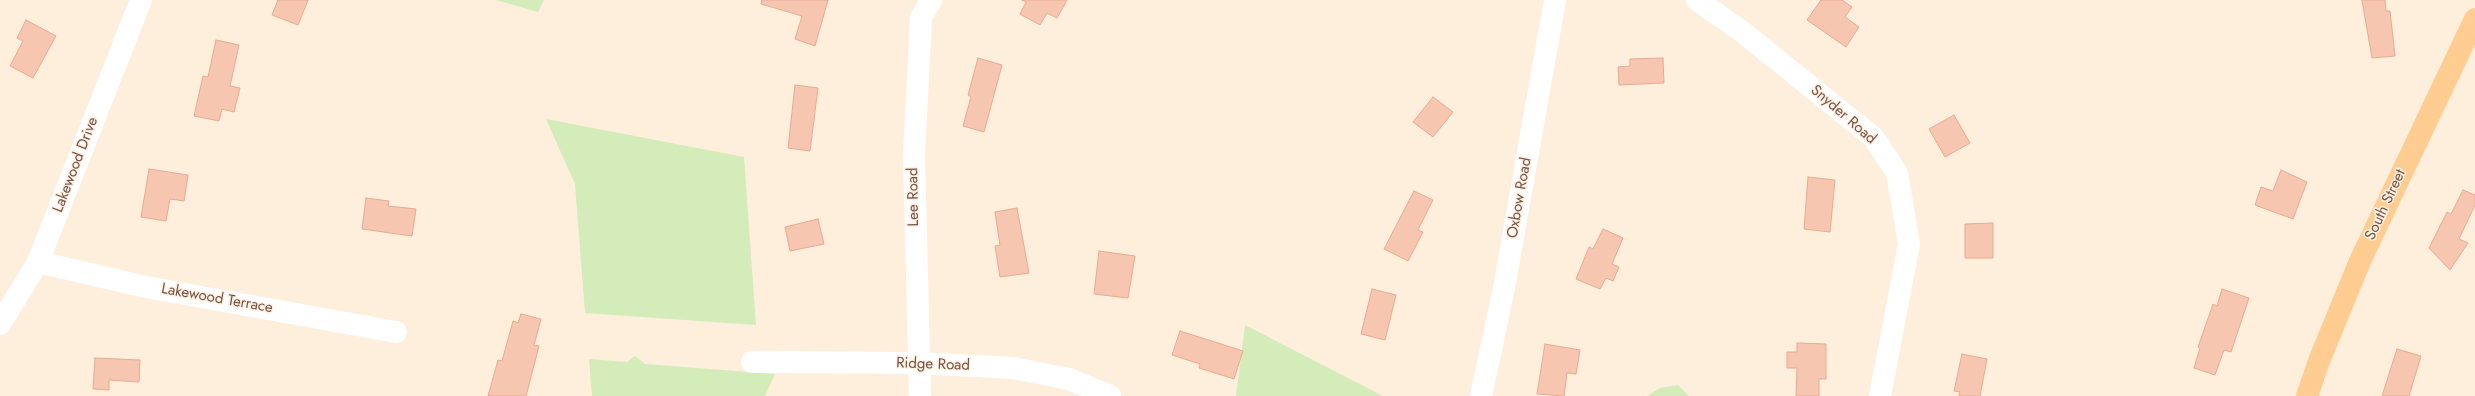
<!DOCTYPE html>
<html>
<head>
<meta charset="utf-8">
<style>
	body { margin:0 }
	canvas { display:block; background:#feeedc }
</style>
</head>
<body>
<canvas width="2475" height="396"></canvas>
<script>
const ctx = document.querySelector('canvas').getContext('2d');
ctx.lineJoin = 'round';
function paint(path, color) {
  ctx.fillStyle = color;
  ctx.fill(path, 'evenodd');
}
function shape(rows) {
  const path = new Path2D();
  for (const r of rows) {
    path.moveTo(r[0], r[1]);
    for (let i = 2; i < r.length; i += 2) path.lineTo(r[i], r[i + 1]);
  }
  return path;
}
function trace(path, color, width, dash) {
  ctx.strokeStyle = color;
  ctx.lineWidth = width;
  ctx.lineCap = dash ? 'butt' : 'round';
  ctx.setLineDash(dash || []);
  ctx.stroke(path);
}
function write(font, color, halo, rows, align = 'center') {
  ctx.font = font + ' Jost,sans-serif';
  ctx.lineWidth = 3;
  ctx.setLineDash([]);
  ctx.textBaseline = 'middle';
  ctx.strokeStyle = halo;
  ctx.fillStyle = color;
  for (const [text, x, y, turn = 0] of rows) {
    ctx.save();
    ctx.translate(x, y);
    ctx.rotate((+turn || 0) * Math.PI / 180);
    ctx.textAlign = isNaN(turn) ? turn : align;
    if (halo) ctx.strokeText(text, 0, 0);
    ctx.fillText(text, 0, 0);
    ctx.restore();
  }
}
paint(shape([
	[496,0,544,0,538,12],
	[546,119,744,157,756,325,585,313,575,184],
	[1245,325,1383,396,1236,396],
	[635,356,645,364,775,374,765,396,592,396,589,359,627,362],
	[1678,385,1689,396,1647,396,1660,388]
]), '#d3ecba');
const building = shape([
	[278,0,308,0,298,25,272,15,278,0],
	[762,0,828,0,815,46,795,39,802,16,761,4,762,0],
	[1022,0,1067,0,1057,18,1047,13,1040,25,1020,14,1026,2,1022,0],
	[1821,0,1842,0,1852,7,1845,17,1859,27,1846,47,1807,20,1821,0],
	[2362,0,2385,0,2386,11,2390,11,2395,56,2372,58,2362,0],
	[26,20,56,36,33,78,10,66,23,41,17,38,26,20],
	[216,40,239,45,230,86,240,88,234,112,222,109,219,121,194,116,203,76,208,77,216,40],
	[978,58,1002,65,984,132,963,126,971,97,968,95,978,58],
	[1663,58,1664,83,1619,85,1618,67,1630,66,1630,59,1663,58],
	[795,85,818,88,810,151,788,148,795,85],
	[1433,97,1453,112,1433,137,1413,122,1433,97],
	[1954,115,1970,143,1945,157,1929,129,1954,115],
	[149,169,188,175,184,201,170,199,166,221,141,217,149,169],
	[2281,170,2307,182,2293,219,2255,205,2261,187,2273,191,2281,170],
	[1808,177,1835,180,1830,232,1804,229,1808,177],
	[2463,190,2475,195,2475,205,2459,239,2468,243,2450,270,2429,248,2447,212,2451,214,2463,190],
	[1414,191,1433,200,1418,230,1423,232,1408,261,1384,249,1414,191],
	[366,198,389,201,388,206,416,209,412,236,362,229,366,198],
	[1017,208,1029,273,1000,277,995,246,1000,245,995,212,1017,208],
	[818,219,824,244,790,251,785,227,818,219],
	[1993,223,1993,258,1965,258,1965,224,1993,223],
	[1603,229,1623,238,1612,264,1619,267,1613,281,1606,278,1600,289,1576,279,1589,247,1593,249,1603,229],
	[1099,251,1135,256,1128,298,1094,294,1099,251],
	[1372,289,1396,295,1385,340,1361,334,1372,289],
	[2222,289,2249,298,2231,352,2224,350,2215,375,2194,368,2200,348,2198,347,2213,304,2217,306,2222,289],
	[521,314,541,319,534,345,539,346,526,396,488,396,498,360,502,361,513,321,518,323,521,314],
	[1180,331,1243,351,1234,379,1199,368,1200,364,1172,355,1180,331],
	[1797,343,1826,344,1826,379,1819,379,1819,396,1796,396,1797,368,1787,368,1787,352,1797,352,1797,343],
	[1545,344,1580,350,1576,374,1567,373,1564,396,1537,394,1545,344],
	[2397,349,2421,356,2409,396,2382,396,2397,349],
	[1962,354,1987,359,1980,396,1959,396,1960,392,1954,391,1962,354],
	[95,358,140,360,139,382,109,380,109,390,93,389,95,358]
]);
paint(building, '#f6c6b1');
trace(building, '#eaaa90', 1);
trace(shape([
	[1697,0,1744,33,1874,138,1897,173,1909,244,1880,396],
	[38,262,146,287,396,332],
	[0,324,38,262,141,0],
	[752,362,918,363,1013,368,1069,379,1110,396],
	[920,396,914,155,921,18,931,0],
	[1481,396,1504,288,1555,0]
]), '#fff', 22);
trace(shape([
	[2307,396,2319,361,2360,261,2475,19]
]), '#ffcc92', 22);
write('15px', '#755143', '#fff2e4', [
	["Snyder Road",1843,115,41],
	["Lakewood Drive",76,165,-69],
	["Lee Road",914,197,-91],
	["Oxbow Road",1520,198,-80],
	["South Street",2386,205,-65],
	["Lakewood Terrace",217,299,10],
	["Ridge Road",933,365,2]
]);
</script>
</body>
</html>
